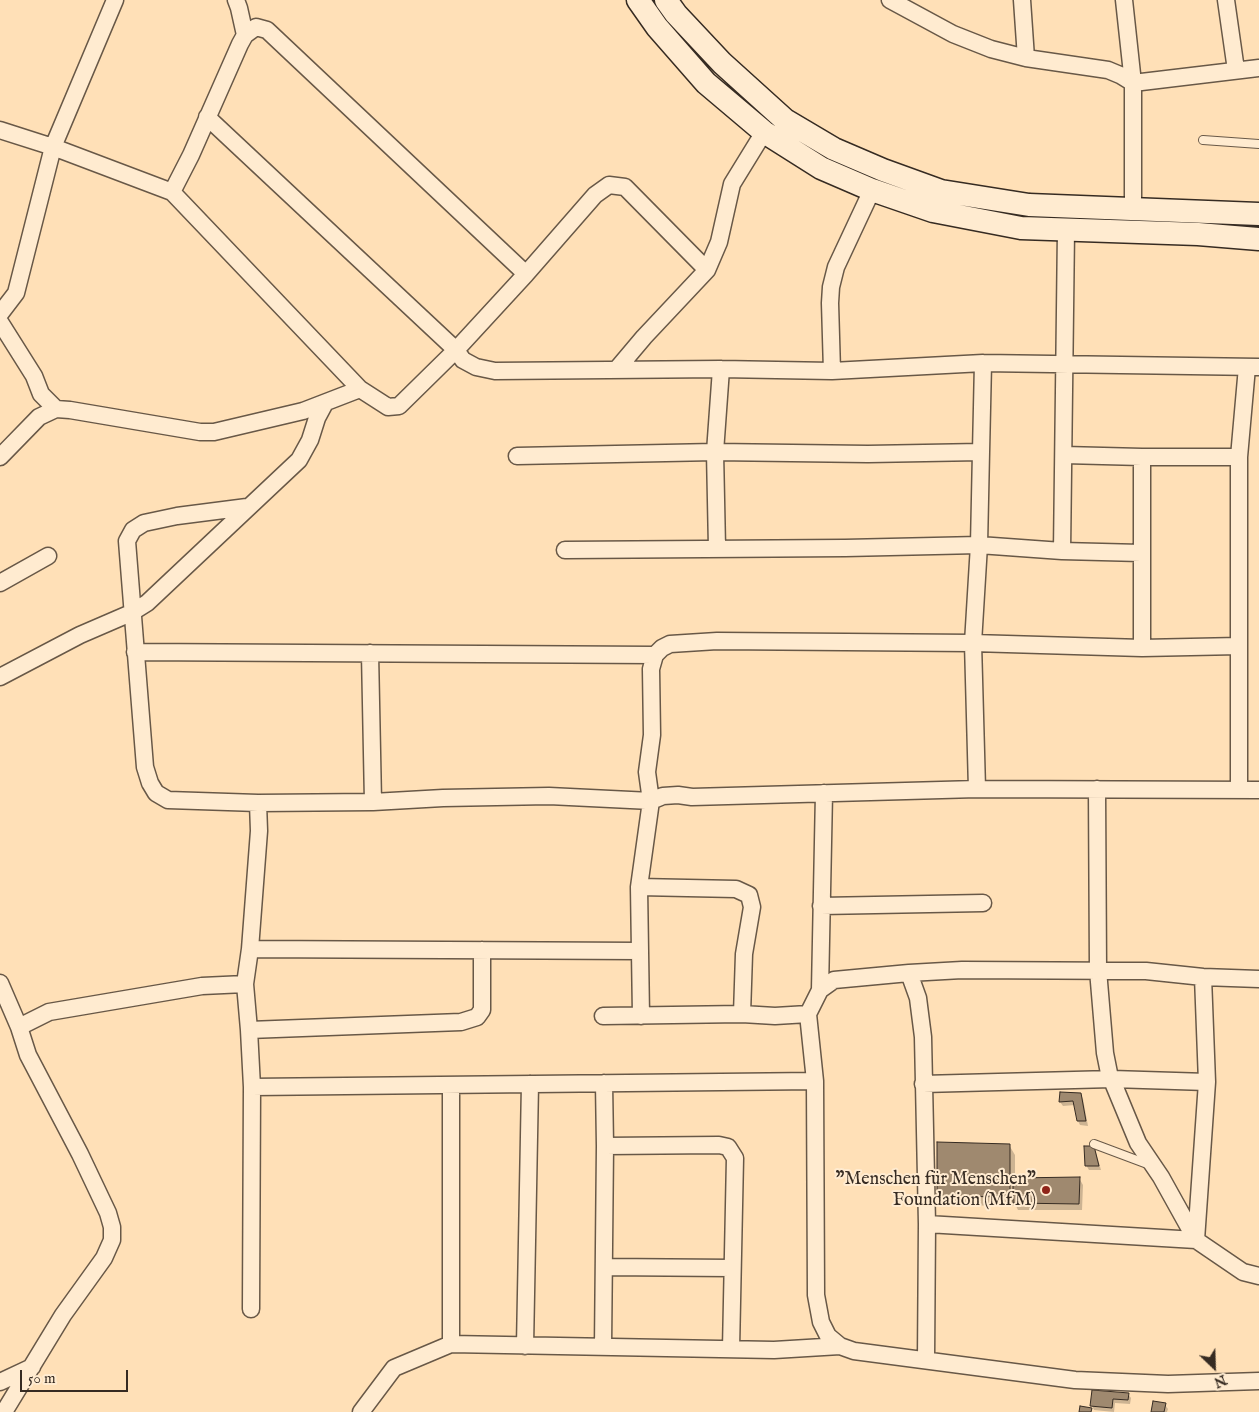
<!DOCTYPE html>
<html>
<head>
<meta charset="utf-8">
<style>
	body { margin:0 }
	#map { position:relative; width:1259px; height:1412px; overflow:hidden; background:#ffe0b7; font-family:"IM FELL English",serif }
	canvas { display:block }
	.north { position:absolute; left:1189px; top:1342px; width:50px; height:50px; -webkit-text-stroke:4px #ffebd0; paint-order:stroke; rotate:156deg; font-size:14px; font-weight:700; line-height:20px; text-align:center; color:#362b22 }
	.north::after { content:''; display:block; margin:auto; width:18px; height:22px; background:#362b22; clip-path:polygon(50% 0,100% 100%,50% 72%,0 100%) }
	.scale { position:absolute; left:20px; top:1370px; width:108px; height:22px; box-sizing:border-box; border:2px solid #362b22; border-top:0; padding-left:6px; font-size:15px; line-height:18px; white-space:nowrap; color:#362b22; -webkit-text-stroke:4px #ffebd0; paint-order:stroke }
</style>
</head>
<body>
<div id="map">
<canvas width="1259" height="1412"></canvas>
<div class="north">N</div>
<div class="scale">50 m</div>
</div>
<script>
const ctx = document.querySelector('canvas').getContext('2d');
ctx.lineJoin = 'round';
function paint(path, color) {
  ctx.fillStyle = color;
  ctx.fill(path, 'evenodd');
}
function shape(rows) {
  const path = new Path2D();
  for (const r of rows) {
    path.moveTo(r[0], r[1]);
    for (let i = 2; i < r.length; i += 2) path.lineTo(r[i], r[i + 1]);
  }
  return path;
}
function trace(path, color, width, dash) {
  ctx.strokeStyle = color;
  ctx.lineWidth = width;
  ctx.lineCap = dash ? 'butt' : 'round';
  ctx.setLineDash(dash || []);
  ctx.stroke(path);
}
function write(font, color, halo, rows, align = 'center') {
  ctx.font = font + ' "IM FELL English",serif';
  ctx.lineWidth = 4;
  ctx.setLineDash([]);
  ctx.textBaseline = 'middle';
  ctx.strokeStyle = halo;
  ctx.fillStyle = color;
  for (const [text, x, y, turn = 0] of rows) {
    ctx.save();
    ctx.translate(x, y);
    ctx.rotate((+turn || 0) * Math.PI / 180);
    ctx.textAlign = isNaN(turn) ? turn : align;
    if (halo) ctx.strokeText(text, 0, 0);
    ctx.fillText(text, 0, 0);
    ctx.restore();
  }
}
paint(shape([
	[1081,1094,1083,1099,1088,1126,1080,1125,1078,1121,1075,1105,1063,1106,1060,1102],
	[1009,1145,1015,1155,1015,1179,1079,1178,1083,1185,1082,1210,1018,1210,1016,1206,944,1205,938,1195],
	[1094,1147,1096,1152,1101,1170,1089,1170,1086,1165],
	[1128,1394,1131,1398,1130,1404,1115,1403,1114,1412,1094,1410,1092,1406],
	[1165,1405,1168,1409,1167,1412,1153,1412]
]), '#0003');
const building = shape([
	[1060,1092,1081,1093,1086,1121,1077,1121,1073,1101,1059,1102,1060,1092],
	[937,1142,1010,1144,1010,1197,937,1196,937,1142],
	[1084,1146,1094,1146,1099,1166,1085,1166,1084,1146],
	[1080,1177,1079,1204,1013,1203,1013,1178,1080,1177],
	[1092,1390,1129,1393,1128,1400,1113,1399,1112,1408,1090,1406,1092,1390],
	[1153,1401,1166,1403,1164,1412,1151,1412,1153,1401],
	[1080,1406,1092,1408,1091,1412,1079,1412,1080,1406]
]);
paint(building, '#9f896f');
trace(building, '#362b22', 1);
const service = shape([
	[1203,140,1259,144],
	[1094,1144,1150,1165]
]);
const minor = shape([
	[236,0,239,8,245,35],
	[890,0,953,34,991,49,1026,58,1108,70,1120,75,1133,83,1259,68],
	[1022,0,1026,58],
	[1124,0,1133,83,1133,209],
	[1226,0,1236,70],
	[207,117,456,350,463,360,476,367,495,371,721,369,832,371,983,363,1259,367],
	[0,130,53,147,172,192,360,389,388,407,399,406,456,350,526,274,595,195,609,185,625,187,707,270],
	[172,192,191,155,240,44,245,35,256,27,267,30,526,274],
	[0,314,16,293,53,147,115,0],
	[0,322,34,376,41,394,56,409],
	[617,369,644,337,707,270,719,242,732,184,764,132],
	[721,369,715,452,868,454,981,452,979,545,973,643,977,789],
	[832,371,830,303,831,287,836,267,872,190],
	[981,452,983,363],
	[1064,455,1142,457,1239,457],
	[517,456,715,452,717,548],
	[0,457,39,417,56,409,70,410,200,432,214,432,303,411,360,389],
	[1142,457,1142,648],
	[247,507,177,516,144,523,133,530,127,541,145,767,150,783,156,793,168,800,258,803,373,802,443,798,549,796,651,801,663,796,678,795,692,797,977,789,1259,790],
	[565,550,845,548,979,545,1062,551,1066,230],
	[1062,551,1141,553],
	[0,583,48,556],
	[135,652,655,655],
	[370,653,373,802],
	[0,677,80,635,131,613,147,603,299,460,310,440,317,418,325,403],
	[1097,789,1098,970,1105,1053,1109,1073,1138,1143,1161,1177,1196,1240,1243,1272,1259,1276],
	[1239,789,1239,457,1247,367],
	[639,887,736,889,749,895,752,907,744,954,742,1014],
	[821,906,983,903],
	[250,949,640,951],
	[909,973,918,998,923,1037,927,1224,926,1360],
	[0,983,19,1027,28,1055,80,1154,108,1213,112,1227,112,1240,104,1258,63,1315,4,1412],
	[245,984,249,1030,252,1087,251,1309],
	[820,990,824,793],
	[808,1014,815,1081,816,1295,821,1322,828,1336,840,1346,854,1351,1075,1380,1168,1384,1259,1381],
	[603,1016,742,1014,775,1016,808,1014,820,990,834,980,909,973,962,970,1146,971,1203,977,1259,979],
	[641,1016,639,887,651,801,647,772,652,735,651,669,655,655,662,648,670,644,717,641,973,643,1142,648,1239,646],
	[19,1027,49,1012,202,986,245,984,250,949,259,831,258,803],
	[249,1030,461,1022,477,1017,482,1010,482,950],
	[923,1084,1112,1079,1207,1082],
	[252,1087,815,1081],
	[605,1146,719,1145,728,1147,735,1158,731,1349],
	[927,1224,1196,1240,1207,1082,1203,977],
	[604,1267,732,1268],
	[451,1344,451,1085],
	[525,1346,530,1084],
	[603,1347,605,1146,604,1083],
	[0,1382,32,1367],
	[361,1412,394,1368,451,1344,774,1350,840,1346]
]);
const secondary = shape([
	[638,0,657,27,706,83,764,132,821,168,872,190,933,211,1021,228,1198,234,1259,239],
	[666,0,676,14,722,63,785,120,834,149,883,170,941,191,1029,205,1259,214]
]);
trace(service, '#685847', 10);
trace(minor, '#685847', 19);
trace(secondary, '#362b22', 25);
trace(service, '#ffebd0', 8);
trace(minor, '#ffebd0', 16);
trace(secondary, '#ffebd0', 22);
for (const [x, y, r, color] of [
	[1046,1190,5,"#8f2418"]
]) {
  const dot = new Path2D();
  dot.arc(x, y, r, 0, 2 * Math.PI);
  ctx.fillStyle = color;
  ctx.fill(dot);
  trace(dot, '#ffebd0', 2);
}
write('18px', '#362b22', '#ffebd0', [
	["\"Menschen für Menschen\"",1036,1180],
	["Foundation (MfM)",1036,1201]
], 'right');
</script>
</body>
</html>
